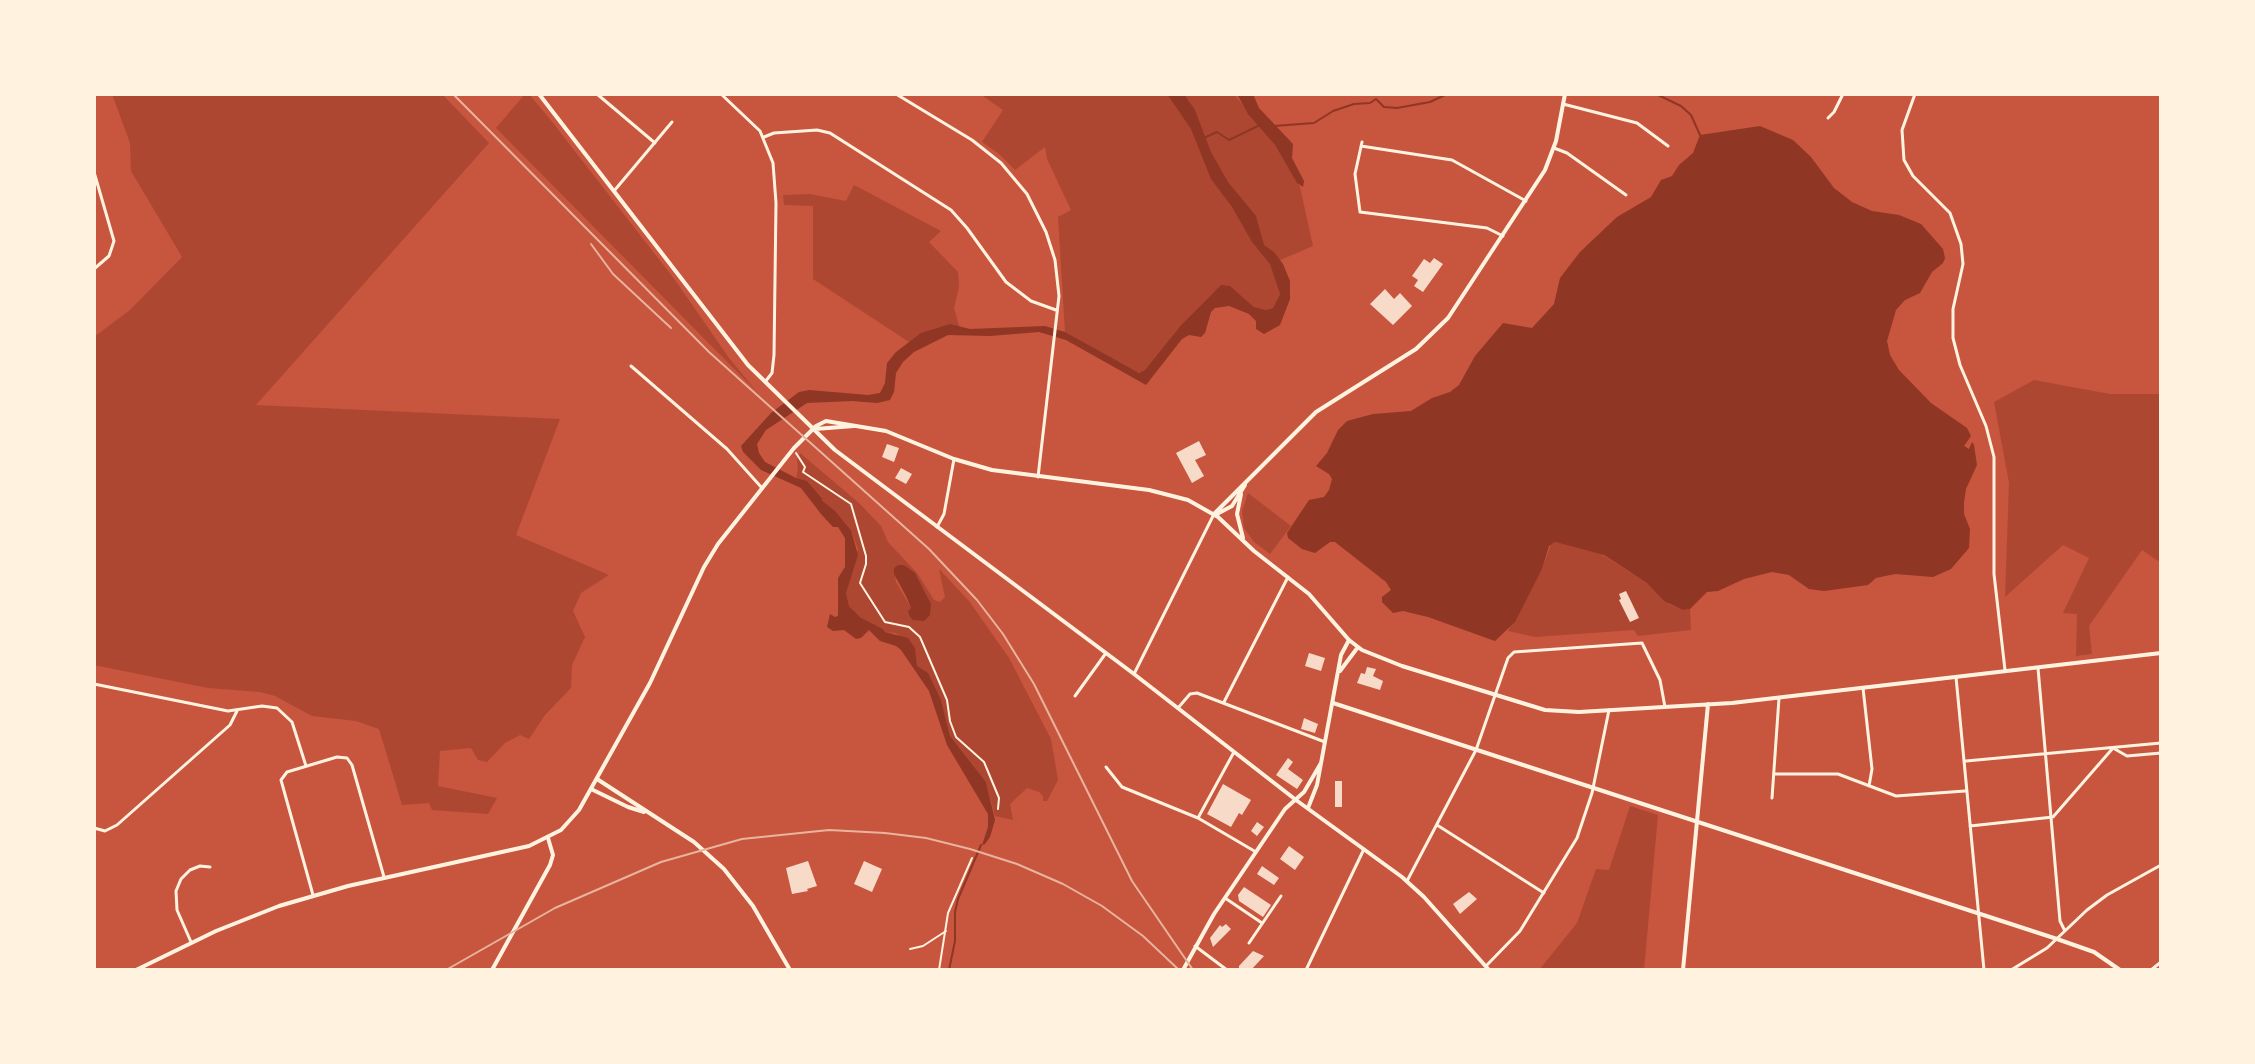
<!DOCTYPE html>
<html>
<head>
<meta charset="utf-8">
<style>
	body { margin:0 }
	#map { position:relative; width:2255px; height:1064px; overflow:hidden; background:#c8553d; font-family:Mulish,sans-serif }
	canvas { display:block }
	.frame { position:absolute; inset:0; border:96px solid #fff3e0; pointer-events:none }
</style>
</head>
<body>
<div id="map">
<canvas width="2255" height="1064"></canvas>
<div class="frame"></div>
</div>
<script>
const ctx = document.querySelector('canvas').getContext('2d');
ctx.lineJoin = 'round';
function paint(path, color) {
  ctx.fillStyle = color;
  ctx.fill(path, 'evenodd');
}
function shape(rows) {
  const path = new Path2D();
  for (const r of rows) {
    path.moveTo(r[0], r[1]);
    for (let i = 2; i < r.length; i += 2) path.lineTo(r[i], r[i + 1]);
  }
  return path;
}
function trace(path, color, width, dash) {
  ctx.strokeStyle = color;
  ctx.lineWidth = width;
  ctx.lineCap = dash ? 'butt' : 'round';
  ctx.setLineDash(dash || []);
  ctx.stroke(path);
}
paint(shape([
	[112,94,442,94,489,143,256,405,560,419,516,535,609,575,581,593,573,611,585,637,572,665,571,688,545,715,529,739,520,735,505,743,487,762,478,760,471,748,440,751,438,786,497,798,488,814,432,810,429,803,402,805,379,729,356,721,312,716,275,696,260,692,208,688,94,665,94,337,130,310,182,257,131,171,130,143],
	[525,94,529,94,553,123,675,280,729,358,757,392,496,128],
	[980,94,1234,94,1275,145,1300,187,1313,246,1271,264,1280,294,1273,308,1266,310,1254,307,1234,290,1215,291,1181,325,1145,370,1142,373,1135,372,1065,332,1058,217,1071,210,1047,159,1045,147,1015,170,999,154,982,142,1003,110],
	[854,185,941,231,929,242,958,272,959,287,954,308,960,329,912,344,813,279,813,206,784,205,783,195,810,194,846,201],
	[2034,380,2110,394,2161,394,2161,563,2142,550,2089,626,2092,654,2076,656,2077,614,2063,613,2089,558,2063,545,2005,597,2009,483,1994,402],
	[800,453,859,503,881,526,888,542,917,573,934,600,940,602,945,597,939,569,969,601,1009,658,1051,739,1058,780,1047,801,1043,801,1043,796,1039,792,1027,788,1010,804,1013,820,995,816,986,782,950,736,941,700,917,666,915,651,896,633,885,632,883,629,861,619,849,606,846,593,858,549,851,530,844,521,820,500,823,498,807,481,796,478,798,469,797,459],
	[894,568,926,593,911,608,896,582],
	[1248,493,1291,526,1270,554,1254,542,1244,528,1242,511],
	[1555,542,1601,554,1647,583,1669,604,1683,610,1690,609,1691,630,1638,636,1634,630,1535,637,1508,631,1542,569,1551,544],
	[1630,806,1658,815,1644,970,1539,970,1577,923,1596,869,1609,870]
]), '#ae4732');
paint(shape([
	[1167,94,1184,94,1195,110,1211,152,1228,182,1256,216,1264,245,1274,252,1283,264,1290,281,1290,299,1280,325,1264,334,1256,329,1256,321,1249,314,1229,306,1215,308,1211,312,1205,333,1201,337,1189,335,1182,339,1146,385,1066,340,1039,332,990,336,948,335,914,352,903,362,896,373,894,392,890,400,877,403,852,401,807,403,766,430,757,444,759,453,765,462,796,478,807,481,823,499,821,500,835,511,851,530,858,555,846,593,849,606,861,618,883,629,885,632,908,638,915,648,917,666,928,673,941,700,950,736,986,782,995,820,990,837,985,844,982,845,988,827,988,814,947,745,929,691,901,650,896,646,880,641,869,630,861,638,856,639,844,630,833,631,827,627,830,614,835,617,838,616,838,578,845,567,845,538,838,527,833,527,821,514,801,488,761,470,743,452,741,446,771,413,799,392,809,390,868,395,880,393,885,383,887,363,896,352,921,333,950,324,970,329,1045,326,1065,332,1139,373,1145,370,1181,325,1221,285,1230,286,1254,307,1266,310,1273,308,1280,294,1270,264,1252,242,1232,207,1211,179,1191,129],
	[1237,94,1253,94,1259,108,1293,144,1292,158,1304,181,1303,187,1297,183,1275,145,1248,114],
	[1760,126,1793,140,1811,157,1834,188,1852,202,1872,211,1899,215,1921,224,1943,249,1945,258,1943,263,1932,272,1920,293,1905,300,1896,310,1887,341,1890,355,1899,370,1931,403,1967,428,1971,436,1964,446,1969,449,1972,442,1974,445,1977,465,1966,489,1964,502,1964,514,1970,529,1969,548,1951,569,1933,577,1895,574,1876,578,1868,585,1824,591,1809,589,1789,575,1772,572,1744,579,1718,591,1707,592,1690,609,1683,610,1664,601,1647,583,1604,555,1555,542,1549,546,1542,569,1515,622,1495,641,1428,617,1403,611,1393,613,1382,602,1382,597,1391,590,1386,582,1335,542,1330,542,1315,553,1302,549,1288,538,1287,533,1309,500,1324,497,1329,490,1332,479,1329,474,1316,466,1327,453,1338,430,1347,421,1373,414,1411,411,1432,398,1450,392,1459,385,1475,356,1503,323,1532,328,1554,304,1560,278,1580,252,1617,217,1651,197,1661,180,1672,176,1679,165,1693,153,1700,135],
	[898,565,904,565,915,573,931,604,930,615,924,621,913,620,910,617,908,611,911,608,906,596,894,574,894,568]
]), '#8f3625');
trace(shape([
	[1656,94,1681,106,1691,115,1700,135],
	[1274,126,1314,123,1333,111,1354,104,1370,103,1376,99,1384,107,1397,108,1430,102,1447,94],
	[1206,137,1217,132,1229,140,1260,125],
	[949,970,955,941,955,912,958,899,981,845]
]), '#8f3625', 2);
paint(shape([
	[1434,258,1443,264,1423,292,1414,286,1418,280,1412,276,1424,259,1430,263],
	[1385,289,1394,299,1400,293,1412,306,1393,325,1370,304],
	[1199,441,1206,455,1195,460,1204,476,1192,483,1176,453],
	[887,444,899,448,894,462,882,457],
	[901,468,912,474,906,484,895,478],
	[1626,591,1639,618,1630,622,1619,600,1621,599,1619,594],
	[1309,653,1325,658,1321,671,1305,666],
	[1367,667,1376,669,1373,676,1383,681,1380,690,1357,683,1361,673,1365,674],
	[1304,718,1318,724,1315,733,1301,729],
	[1288,758,1293,762,1288,769,1303,780,1297,789,1276,775],
	[1335,781,1342,781,1342,807,1335,807],
	[1223,784,1251,800,1242,815,1239,813,1231,827,1207,814],
	[1257,822,1264,827,1257,836,1251,831],
	[1289,846,1304,857,1295,870,1280,859],
	[808,861,817,886,807,889,808,891,792,894,786,868],
	[864,861,882,869,872,892,854,884],
	[1262,866,1279,878,1274,885,1257,874],
	[1244,887,1271,905,1263,917,1239,901,1238,895],
	[1469,892,1477,899,1460,914,1453,904],
	[1226,924,1231,929,1213,947,1210,938,1220,925,1222,927],
	[1253,951,1264,956,1251,970,1239,970,1239,966]
]), '#f7dbc8');
trace(shape([
	[796,453,805,467,803,472,851,504,866,556,866,564,860,583,885,622,909,627,920,637,947,700,950,721,956,737,984,762,999,798,998,809],
	[910,949,923,946,946,931],
	[939,970,948,913,972,858]
]), '#fff3e0', 2);
trace(shape([
	[597,94,655,143],
	[721,94,760,131,773,163,776,203,774,355,772,373,765,382],
	[896,94,972,140,1001,163,1027,194,1046,232,1055,260,1059,296,1038,477],
	[1915,94,1902,130,1904,160,1913,176,1950,213,1961,244,1963,264,1953,309,1953,338,1960,365,1986,426,1994,457,1994,574,2005,670],
	[1563,104,1637,123,1668,146],
	[1828,118,1834,112,1843,94],
	[764,137,774,133,817,130,830,133,951,210,967,228,1006,282,1031,301,1056,310],
	[1362,142,1355,174,1360,212,1487,228,1503,236],
	[1361,146,1452,160,1526,201],
	[1554,148,1567,153,1626,195],
	[94,172,114,241,109,256,94,269],
	[614,191,672,122],
	[631,366,727,449,762,488],
	[937,527,944,514,954,459],
	[2038,668,2060,921,2065,931],
	[1134,674,1214,514],
	[1956,677,1984,970],
	[94,684,228,711,262,706,277,708,292,722,306,766],
	[1863,688,1872,769,1869,786],
	[1075,696,1106,653],
	[1224,702,1288,577],
	[1178,708,1190,694,1197,693,1325,742],
	[2113,748,2127,756,2161,753],
	[1966,761,2161,743],
	[1106,767,1122,787,1198,818,1256,852],
	[1774,774,1838,774,1896,796,1965,791],
	[1772,798,1779,698],
	[1198,818,1234,752],
	[1437,825,1544,893],
	[1970,826,2053,817,2113,748],
	[94,828,105,831,117,825,230,725,237,711],
	[1407,881,1476,750,1508,658,1514,652,1642,643,1660,680,1665,707],
	[313,895,281,780,287,772,337,757,347,758,352,765,384,877],
	[1225,898,1262,923],
	[191,942,177,910,176,891,181,879,190,870,200,866,210,867],
	[1249,943,1281,896],
	[1195,946,1227,970],
	[1486,966,1520,931,1577,838,1592,793,1609,710],
	[1306,970,1364,849],
	[2011,970,2047,948,2087,910,2107,895,2161,865],
	[2151,970,2161,962]
]), '#fff3e0', 3);
trace(shape([
	[1333,703,2057,939,2094,952,2120,970],
	[597,779,694,842,724,869,753,906,790,970],
	[591,789,628,807,644,812],
	[492,970,550,865,553,855,548,838]
]), '#fff3e0', 4);
trace(shape([
	[539,94,748,365,835,450,1134,674,1296,800,1402,877,1424,897,1489,970],
	[815,429,854,426],
	[1241,494,1237,514,1243,538],
	[1214,514,1316,412,1416,349,1448,318,1545,170,1556,141,1565,94],
	[1217,514,1232,506,1245,485],
	[1340,671,1358,647],
	[1308,808,1317,785,1341,655,1349,640],
	[136,970,216,931,279,906,348,886,529,846,561,830,579,810,650,683,704,567,718,544,794,448,816,426,826,421,886,431,954,459,992,470,1149,490,1188,500,1218,517,1254,551,1309,594,1349,640,1362,650,1402,666,1545,710,1579,712,1732,703,2161,653],
	[1183,970,1214,914,1285,809,1304,792,1321,763],
	[1683,970,1708,704]
]), '#fff3e0', 4);
trace(shape([
	[453,94,709,352,929,549,977,600,1003,634,1034,684,1132,881,1193,970],
	[591,244,613,274,671,328],
	[446,970,555,908,661,862,742,839,829,830,885,833,926,838,970,849,1017,864,1063,884,1102,906,1143,936,1179,970]
]), '#e9b49f', 2);
</script>
</body>
</html>
